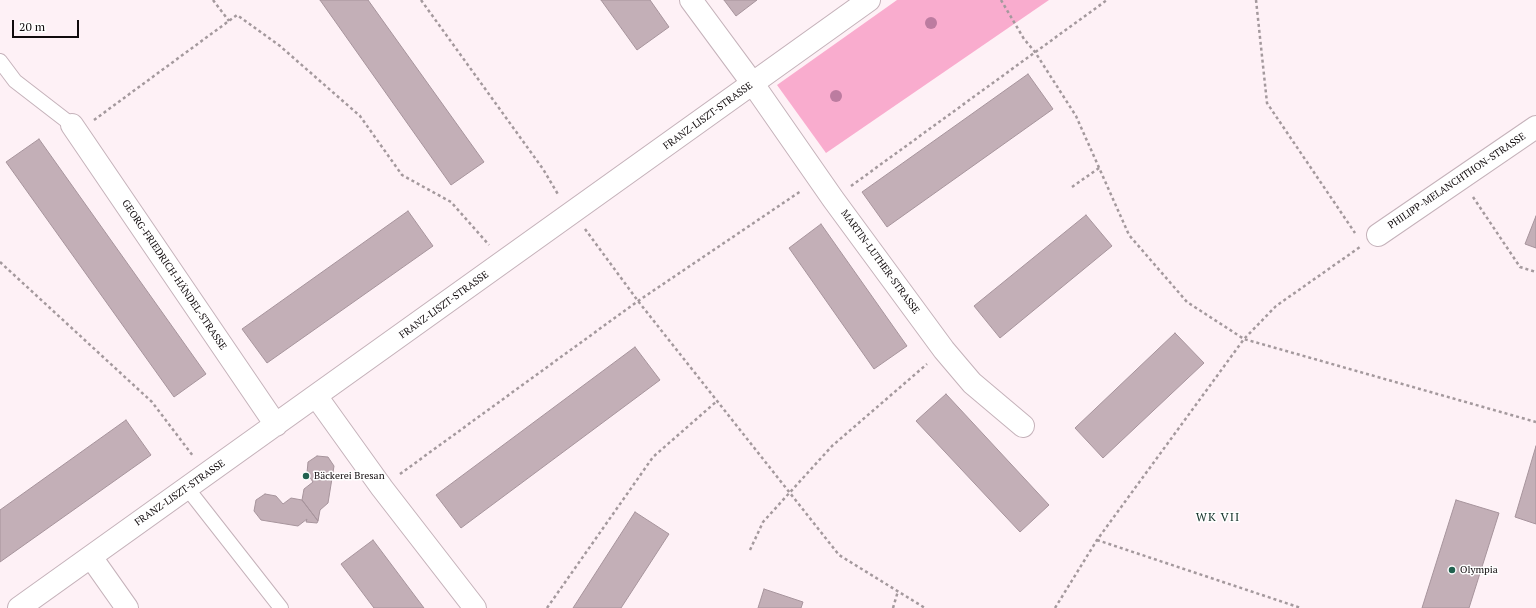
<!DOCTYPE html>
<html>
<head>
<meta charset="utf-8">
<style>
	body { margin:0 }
	#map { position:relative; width:1536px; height:608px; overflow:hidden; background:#fef1f6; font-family:"PT Serif",serif }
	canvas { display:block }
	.scale { position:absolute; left:12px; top:20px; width:67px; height:18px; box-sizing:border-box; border:2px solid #110b0d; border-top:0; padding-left:5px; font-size:12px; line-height:14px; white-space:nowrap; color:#110b0d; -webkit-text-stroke:3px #fff; paint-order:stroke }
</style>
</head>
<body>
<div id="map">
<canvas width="1536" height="608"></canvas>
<div class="scale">20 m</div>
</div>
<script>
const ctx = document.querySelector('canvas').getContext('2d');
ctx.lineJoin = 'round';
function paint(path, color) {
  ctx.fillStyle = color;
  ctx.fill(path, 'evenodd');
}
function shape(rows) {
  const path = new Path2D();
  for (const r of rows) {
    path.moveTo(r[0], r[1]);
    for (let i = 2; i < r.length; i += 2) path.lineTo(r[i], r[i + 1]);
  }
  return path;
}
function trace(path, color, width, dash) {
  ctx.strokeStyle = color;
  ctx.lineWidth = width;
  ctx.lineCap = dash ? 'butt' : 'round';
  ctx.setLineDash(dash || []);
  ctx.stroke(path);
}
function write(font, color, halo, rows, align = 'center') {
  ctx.font = font + ' "PT Serif",serif';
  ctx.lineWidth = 3;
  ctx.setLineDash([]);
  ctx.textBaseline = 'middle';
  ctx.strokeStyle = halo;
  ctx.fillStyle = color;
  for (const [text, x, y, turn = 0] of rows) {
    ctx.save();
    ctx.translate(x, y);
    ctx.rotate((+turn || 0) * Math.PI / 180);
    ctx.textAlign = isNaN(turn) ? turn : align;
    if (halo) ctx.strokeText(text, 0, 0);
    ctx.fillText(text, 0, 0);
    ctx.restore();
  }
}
paint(shape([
	[897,0,1049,0,826,153,777,85]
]), '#f9acce');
const building = shape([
	[320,0,368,0,484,162,451,185,320,0],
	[601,0,650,0,669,27,637,50,601,0],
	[724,0,757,0,736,16,724,0],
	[1028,74,1053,109,887,227,862,192,1028,74],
	[39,139,206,374,174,397,6,162,39,139],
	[408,211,433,246,267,363,242,329,408,211],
	[1086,215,1112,246,1000,338,974,306,1086,215],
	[1536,216,1536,248,1525,244,1536,216],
	[821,224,907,346,874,369,789,248,821,224],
	[1175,333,1204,363,1103,458,1075,428,1175,333],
	[635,347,660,380,461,528,436,495,635,347],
	[946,394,1049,505,1020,532,916,421,946,394],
	[126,420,151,455,0,562,0,510,126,420],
	[1536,446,1536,524,1515,517,1536,446],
	[317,456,328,457,334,466,328,503,320,510,318,521,302,500,304,489,313,482,307,473,308,462,317,456],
	[265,494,276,496,283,504,291,498,302,500,318,521,317,523,306,522,307,519,298,526,261,520,254,511,256,500,265,494],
	[1456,500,1499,513,1469,608,1422,608,1456,500],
	[635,512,669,534,621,608,573,608,635,512],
	[373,540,424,608,374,608,341,564,373,540],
	[764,589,803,602,801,608,758,608,764,589]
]);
paint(building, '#c3afb7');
trace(building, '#a7949c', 1);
const lane = shape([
	[0,61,15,81,72,125],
	[187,488,281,608]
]);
const street = shape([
	[691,0,753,84,833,199,944,350,972,383,1023,426],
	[72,125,276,425],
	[1378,235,1536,127],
	[316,396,382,488,475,608],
	[91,557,127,608],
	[19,608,869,0]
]);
trace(lane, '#c5b2ba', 16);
trace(street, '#c5b2ba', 24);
trace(shape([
	[213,0,229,21],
	[421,0,543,169,559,196],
	[1001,0,1024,39,1035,52,1076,116,1129,235,1187,302,1244,339,1536,422],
	[1256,0,1267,103,1355,233],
	[94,120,237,15,280,46,360,116,402,175,451,202,489,245],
	[851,186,1107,0],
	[1072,187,1099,168],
	[1473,197,1520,267,1536,272],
	[585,229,638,301,839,555,925,608],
	[0,262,152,402,193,456],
	[400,474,638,301,801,191],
	[1097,540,1301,608],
	[750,550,763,522,832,446,927,364],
	[547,608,653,457,717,401],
	[893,608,898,591],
	[1055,608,1097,540,1244,339,1276,306,1360,247]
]), '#a4999d', 2.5, [3, 3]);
trace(lane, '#fff', 14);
trace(street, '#fff', 22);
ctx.fillStyle = '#bc7ca0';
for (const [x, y] of [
	[931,23],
	[836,96]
]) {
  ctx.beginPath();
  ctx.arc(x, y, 6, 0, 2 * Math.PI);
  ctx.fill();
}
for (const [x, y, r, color] of [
	[306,476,4,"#226250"],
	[1452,570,4,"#226250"]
]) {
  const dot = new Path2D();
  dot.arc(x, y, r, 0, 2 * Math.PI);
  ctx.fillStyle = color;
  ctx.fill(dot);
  trace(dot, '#fff', 1.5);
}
write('10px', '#110b0d', '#fff', [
	["FRANZ-LISZT-STRASSE",708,116,-36],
	["PHILIPP-MELANCHTHON-STRASSE",1457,181,-34],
	["MARTIN-LUTHER-STRASSE",880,262,54],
	["GEORG-FRIEDRICH-HÄNDEL-STRASSE",174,275,56],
	["FRANZ-LISZT-STRASSE",444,305,-36],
	["FRANZ-LISZT-STRASSE",180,493,-35]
]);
write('10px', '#110b0d', '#fff', [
	["Bäckerei Bresan",314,476],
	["Olympia",1460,570]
], 'left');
ctx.letterSpacing = '1px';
write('12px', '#143229', '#fff', [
	["WK VII",1218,518]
]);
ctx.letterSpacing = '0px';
</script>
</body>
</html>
